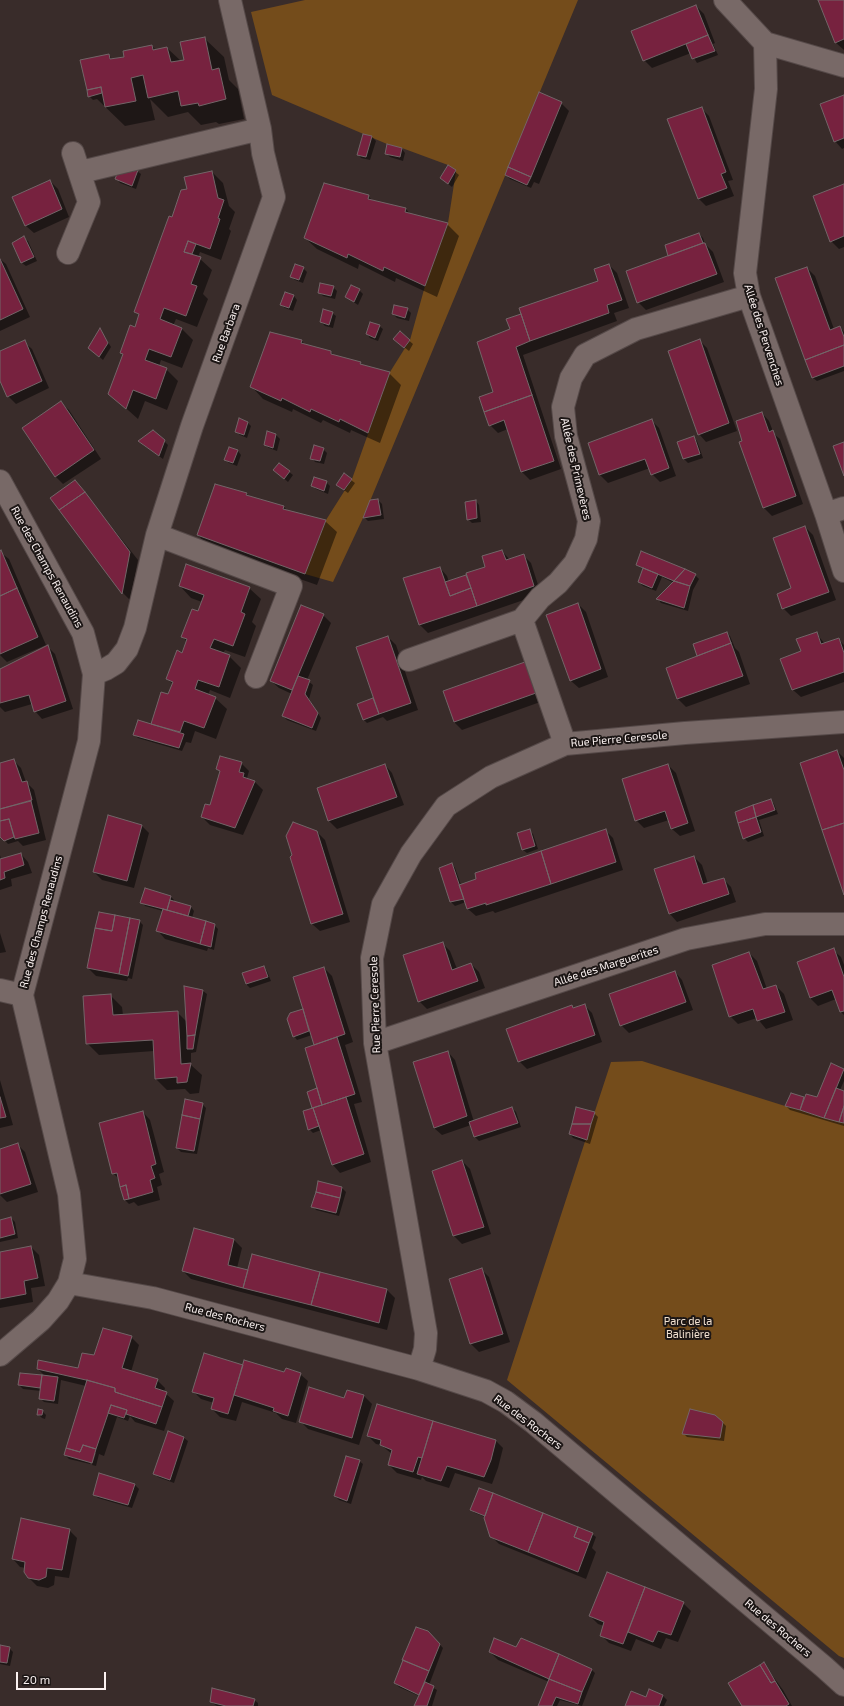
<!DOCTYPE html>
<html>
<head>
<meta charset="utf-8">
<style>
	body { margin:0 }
	#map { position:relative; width:844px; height:1706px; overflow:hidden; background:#392c2a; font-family:"Exo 2",sans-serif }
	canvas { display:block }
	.scale { position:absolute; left:16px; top:1672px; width:90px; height:18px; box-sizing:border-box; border:2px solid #fbf2f1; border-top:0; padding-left:5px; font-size:12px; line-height:14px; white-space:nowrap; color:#fbf2f1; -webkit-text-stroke:3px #1c1615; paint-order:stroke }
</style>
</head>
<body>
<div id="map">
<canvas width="844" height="1706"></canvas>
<div class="scale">20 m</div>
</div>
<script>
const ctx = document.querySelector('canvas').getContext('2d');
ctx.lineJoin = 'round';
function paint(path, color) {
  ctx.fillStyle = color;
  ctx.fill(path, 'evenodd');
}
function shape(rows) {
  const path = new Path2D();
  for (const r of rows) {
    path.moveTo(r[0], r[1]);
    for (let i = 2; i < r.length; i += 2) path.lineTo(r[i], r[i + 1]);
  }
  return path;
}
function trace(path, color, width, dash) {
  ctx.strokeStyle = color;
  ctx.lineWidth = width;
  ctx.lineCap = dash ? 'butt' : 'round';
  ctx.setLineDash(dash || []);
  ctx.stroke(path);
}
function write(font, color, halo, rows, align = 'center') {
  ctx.font = font + ' "Exo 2",sans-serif';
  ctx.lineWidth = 4;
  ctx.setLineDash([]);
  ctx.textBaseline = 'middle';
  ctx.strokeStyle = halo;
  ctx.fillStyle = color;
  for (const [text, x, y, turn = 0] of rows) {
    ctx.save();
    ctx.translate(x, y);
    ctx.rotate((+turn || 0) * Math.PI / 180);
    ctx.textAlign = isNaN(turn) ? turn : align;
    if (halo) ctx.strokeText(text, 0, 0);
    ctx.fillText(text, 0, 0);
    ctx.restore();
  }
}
paint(shape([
	[305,0,578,0,363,518,333,582,305,574,326,520,352,479,390,372,410,340,425,286,448,223,456,171,448,165,402,148,387,144,272,95,251,12],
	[642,1061,785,1106,844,1123,844,1658,839,1656,507,1380,611,1062]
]), '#744c1b');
paint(shape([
	[819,0,844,0,844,50,835,42],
	[696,6,704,14,715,43,713,44,718,55,697,63,691,53,652,68,644,60],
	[204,38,224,57,229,80,238,89,244,119,219,124,216,122,201,125,188,112,168,117,150,99,155,120,125,126,97,99,93,100,89,96,109,55,113,60,125,57,152,46,156,50,167,48,181,61,185,60],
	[844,96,844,148,842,149,835,141],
	[561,103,569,111,539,184,534,182,531,188,510,179,506,175],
	[701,108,709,116,733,180,728,181,734,196,706,206,698,198],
	[363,135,372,137,376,141,370,160,361,158,358,154],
	[402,149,405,153,403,161,390,157,386,153],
	[448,166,459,175,452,187,441,178],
	[137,171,141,174,136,189,120,183,117,179],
	[212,172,223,183,229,206,235,212,229,229,231,231,221,260,200,252,198,257,212,270,203,294,208,299,197,327,176,319,173,326,181,328,193,340,182,368,161,360,159,366,166,369,178,381,167,410,145,401,138,419,110,394,123,355,121,353,135,328,140,316,136,312,172,218,188,189],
	[50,181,58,189,69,217,34,233,26,226,13,197],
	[844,185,844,247,839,249,831,241],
	[368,196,374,202,406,209,411,215,447,224,459,236,437,297,396,278,395,282,359,264,358,269,317,249,305,238],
	[699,234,703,238,705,244,713,252,724,282,646,310,638,302,670,256],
	[24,238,28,241,37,261,26,266,22,263,13,243],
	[0,259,6,264,30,317,0,331],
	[609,265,617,273,629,308,614,313,617,321,523,355,561,469,530,480,522,472,508,429,498,433,490,425,495,392,511,330,600,281],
	[303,268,307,272,303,283,295,280,291,276],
	[807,268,815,276,834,329,840,327,844,332,844,371,817,381,813,378,777,279],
	[333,287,337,291,335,299,323,296,319,292],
	[359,290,363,294,358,305,346,297],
	[285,293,294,296,297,300,293,311,285,308,281,305],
	[407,309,411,313,409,321,397,318,393,314],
	[332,313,336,316,333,328,325,326,321,322],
	[379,326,383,329,378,341,370,338,367,334],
	[100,329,111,347,103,360,93,351],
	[271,333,302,341,306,346,331,352,335,356,360,363,364,367,389,373,401,385,380,443,351,430,350,433,323,420,321,423,293,409,292,412,263,399,252,387],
	[400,333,413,344,409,351,399,343],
	[699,340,707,348,737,431,706,442,699,434],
	[24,342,32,349,49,388,16,404,8,396,0,378,0,352],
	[61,403,69,410,101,459,63,484,55,476],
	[762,413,769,421,774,434,780,439,803,504,772,516,764,508,740,443,744,442],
	[651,420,659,428,676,476,660,482,652,474,650,468,608,483,600,475,589,443],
	[248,423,251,426,247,438,240,435,236,431],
	[268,432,276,435,280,439,277,451,269,448,265,445],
	[693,437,697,441,703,458,688,463,684,459,678,443],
	[164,441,168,445,163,459,143,445],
	[230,448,238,451,241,455,237,466,229,463,225,459],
	[323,449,327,453,324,464,315,462,312,458],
	[289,472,293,475,288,482,278,473],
	[351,480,355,483,348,493,337,485],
	[326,482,330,486,328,494,316,489,312,486],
	[216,486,247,494,251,498,284,507,288,511,325,521,337,532,317,585,209,547,198,535],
	[88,497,138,560,130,600,123,593,51,498],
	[378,500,382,504,384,519,368,521,365,518,371,501],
	[476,501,479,505,481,522,472,523,468,519],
	[805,527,813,535,836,600,791,616,783,608,792,589],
	[502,551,510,560,523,555,531,563,541,594,428,633,420,625,404,579,440,568,447,576,449,582,486,568],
	[0,552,9,559,46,645,7,662,0,655],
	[637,565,695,575,699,579,693,590,688,611,661,603,658,599,674,583,662,577,656,591,643,586,639,582,644,570],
	[180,586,249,588,261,599,252,622,256,626,245,657,225,650,223,654,229,656,241,668,230,698,210,690,208,695,215,698,227,709,216,739,195,731,191,743,186,742,182,751,138,738,135,735,151,725,168,696,173,684,167,679,183,654,187,642,183,637,198,612,202,602,191,598],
	[578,604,586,612,608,677,579,688,571,681,548,616],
	[323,615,331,623,307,680,313,685,309,699,321,718,316,731,287,720,283,716,292,694,279,688,271,681],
	[727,633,730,636,735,648,739,652,750,684,686,707,678,699,667,668,699,657,698,655],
	[816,633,825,644,838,639,844,645,844,682,801,697,793,690],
	[388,637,396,645,418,710,387,721,383,717,367,723,363,719,373,699,376,702],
	[48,647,55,654,73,709,42,719,35,711,32,704,5,712,0,707,0,670],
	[533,671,543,701,462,730,454,722],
	[837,751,844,758,844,893],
	[13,760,21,768,26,782,34,790,46,840,23,846,18,841,8,844,0,835,0,765],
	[241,763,249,771,247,778,255,782,263,790,243,835,210,825,202,817,210,806,220,772,217,769],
	[385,765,392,773,404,805,337,829,329,821,318,788],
	[668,765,676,773,695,831,680,836,672,829,669,820,644,828,636,820],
	[771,800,774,804,778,814,759,820,764,836,748,842,744,838,736,812],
	[141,825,149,833,134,888,102,880,94,872],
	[605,830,613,838,623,870,495,913,493,911,476,916,468,909,466,902,455,906,451,902,440,868,452,864,455,868,461,885],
	[530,831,533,834,538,849,527,853,523,850],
	[317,832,325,840,350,922,320,931,312,924,293,856],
	[21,854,28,862,32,873,11,879,12,886,0,890,0,855,1,859],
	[694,857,702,865,708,884,723,879,731,887,736,902,677,922,670,914,656,869],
	[170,896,174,900,174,902,191,907,194,911,192,918,214,925,218,929,214,950,208,948,207,951,165,939,158,931,163,911,145,906,142,902],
	[139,921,143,925,132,979,128,978,127,981,96,976,88,968],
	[0,933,6,952,0,953],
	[442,943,450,951,457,969,471,964,479,972,485,988,427,1009,419,1001],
	[833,950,841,957,844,965,844,1015,841,1012,836,999,818,1006,810,998],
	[749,953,757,961,767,989,776,986,784,994,793,1020,766,1029,757,1018,738,1024,730,1016],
	[264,967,267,971,271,981,250,988,246,984,243,974],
	[324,968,332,976,353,1042,345,1045,362,1102,354,1104,371,1162,340,1173,333,1165,321,1130,313,1133,309,1129,313,1109,308,1093,318,1089,315,1046,312,1035,297,1040,294,1036,304,1010],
	[675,972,682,980,693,1010,629,1033,621,1025],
	[203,991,207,994,196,1052,191,1053,191,1065,202,1075,199,1093,190,1094,185,1089,167,1090,156,1079,154,1051,99,1055,87,1043,110,995,122,1007,123,1015,177,1012,187,1022],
	[584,1005,592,1013,602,1042,527,1069,519,1061,572,1006,575,1008],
	[448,1052,455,1060,474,1122,512,1108,516,1112,521,1127,479,1141,475,1137,471,1125,442,1135,434,1128],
	[844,1069,844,1081,840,1090,844,1092,844,1126,790,1110,786,1106,791,1094,805,1098,818,1098],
	[0,1080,13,1125,0,1128],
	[202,1104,206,1108,197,1154,181,1152,177,1148],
	[143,1112,150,1120,164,1172,159,1174,162,1185,157,1187,160,1200,138,1206,134,1202,129,1204,125,1200,120,1180,113,1173],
	[594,1113,598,1117,590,1144,573,1138,570,1134],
	[17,1144,25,1152,38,1192,7,1202,0,1195,0,1150],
	[462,1161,470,1169,491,1234,462,1244,454,1236,433,1171],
	[342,1188,346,1192,339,1216,316,1210,313,1206],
	[11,1218,15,1222,18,1238,0,1242,0,1221],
	[194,1229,234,1240,242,1248,237,1268,248,1271,252,1255,387,1290,395,1298,387,1330,191,1279,183,1271],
	[31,1247,39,1255,45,1286,31,1288,33,1302,0,1308,0,1253],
	[482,1270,489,1277,510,1342,479,1352,471,1344,451,1280],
	[131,1337,139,1345,131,1372,157,1380,165,1388,164,1392,174,1401,164,1431,135,1422,130,1416,128,1421,117,1417,104,1456,99,1454,96,1466,92,1465,96,1453,94,1453,90,1464,69,1459,65,1455,86,1386,61,1380,58,1404,44,1402,40,1398,41,1391,23,1389,19,1385,20,1374,45,1376,38,1369,78,1369,95,1357],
	[244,1366,285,1373,300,1374,308,1381,296,1423,282,1419,276,1413,242,1402,236,1421,220,1417,212,1409,214,1403,201,1399,193,1391],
	[347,1391,364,1396,372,1404,359,1445,308,1429,300,1421,345,1399],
	[42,1411,46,1415,45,1419,42,1418,38,1414],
	[722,1422,726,1426,724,1441,687,1437,683,1433],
	[168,1433,184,1438,188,1441,174,1483,158,1477,154,1473],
	[368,1436,495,1440,503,1448,498,1468,492,1484,455,1473,449,1488,426,1481,422,1477,421,1480,397,1473,389,1465,392,1454,381,1445,376,1444],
	[359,1461,363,1464,351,1504,339,1500,335,1496],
	[100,1474,135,1485,139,1489,132,1508,98,1498,94,1494],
	[471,1510,592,1534,596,1537,592,1548,596,1552,586,1579,499,1544,491,1536,485,1517,475,1513],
	[69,1530,77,1538,69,1578,55,1576,54,1585,48,1588,37,1586,29,1578,26,1568,20,1567,13,1559],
	[607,1573,683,1603,691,1611,678,1642,666,1638,661,1649,636,1639,631,1651,609,1643,601,1635,604,1626,598,1624,590,1616],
	[428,1632,443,1648,429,1685,437,1690,432,1706,415,1706,419,1696,399,1687,395,1683],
	[0,1646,9,1648,13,1652,10,1666,0,1664],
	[516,1648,592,1670,595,1673,582,1706,560,1700,557,1706,539,1706,549,1682,498,1660,490,1652],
	[764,1664,783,1690,792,1706,743,1706],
	[649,1691,663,1696,667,1700,664,1706,626,1706,646,1698],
	[254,1700,258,1703,258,1706,217,1706,211,1702]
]), '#0007');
const building = shape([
	[818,0,844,0,844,39,835,43,818,0],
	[696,5,708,35,643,61,631,31,696,5],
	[708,35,715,51,692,59,686,44,708,35],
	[205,37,212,70,219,68,226,99,199,106,198,103,181,106,178,91,148,98,143,75,131,78,136,101,105,107,101,87,87,90,80,60,109,54,110,59,124,57,123,51,152,45,153,50,167,47,171,62,184,60,180,42,205,37],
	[101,87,102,93,88,97,87,90,101,87],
	[539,92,562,102,531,177,508,167,539,92],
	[844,95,844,138,834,142,820,104,844,95],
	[702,107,726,172,721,174,727,188,698,199,667,119,702,107],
	[363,134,372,136,366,157,357,155,363,134],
	[387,144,402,148,400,157,385,154,387,144],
	[448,165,456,170,448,184,440,178,448,165],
	[508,167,531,177,527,185,505,175,508,167],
	[138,170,132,186,115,179,117,174,138,170],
	[212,171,218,198,224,200,218,218,220,219,210,249,188,241,184,252,201,257,191,284,197,286,186,316,164,308,160,319,182,328,171,357,149,349,145,360,167,368,156,399,133,390,126,409,108,394,123,354,120,353,130,325,135,327,139,314,134,312,169,216,172,217,181,190,187,189,184,177,212,171],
	[50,180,62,209,25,226,12,197,50,180],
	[324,183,369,195,368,199,406,208,405,212,448,223,425,286,384,267,383,271,348,254,347,258,304,238,324,183],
	[844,184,844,236,830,242,813,196,844,184],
	[699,233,703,243,668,256,665,245,699,233],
	[24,236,34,257,21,263,12,243,24,236],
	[188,241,196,244,192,254,184,252,188,241],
	[703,243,705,243,717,274,637,303,626,271,703,243],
	[0,259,23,309,0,320,0,259],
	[295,264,304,267,299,280,290,277,295,264],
	[609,264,622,300,607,305,609,313,530,341,519,308,598,281,594,269,609,264],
	[807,267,830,330,840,326,844,337,844,345,805,360,775,278,807,267],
	[320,283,334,286,331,296,318,293,320,283],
	[351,285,360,289,354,302,345,297,351,285],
	[285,292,294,295,289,308,280,305,285,292],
	[394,305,408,308,405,318,392,314,394,305],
	[323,309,333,312,329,325,320,322,323,309],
	[521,314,530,341,516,347,532,395,484,412,479,397,493,392,477,342,510,329,506,319,521,314],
	[370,322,380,325,375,338,366,334,370,322],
	[100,328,108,343,99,357,88,348,100,328],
	[400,331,410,340,404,348,393,339,400,331],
	[270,332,302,340,301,343,331,351,331,354,361,362,360,364,390,372,368,433,340,419,339,422,311,409,310,412,282,398,281,401,250,387,270,332],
	[700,339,729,423,698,435,668,351,700,339],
	[25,340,42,381,7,397,0,381,0,351,25,340],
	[844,345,844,366,812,378,805,360,844,345],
	[532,395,554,461,521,472,504,420,489,426,484,412,532,395],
	[61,401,94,450,55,477,22,428,61,401],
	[762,412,769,432,773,430,796,496,763,508,739,442,742,441,736,421,762,412],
	[239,418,248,422,244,435,235,432,239,418],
	[652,419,669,468,651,475,645,459,599,475,588,443,652,419],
	[153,430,165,440,159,456,138,441,153,430],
	[267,431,276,434,273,448,264,445,267,431],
	[694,436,700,454,683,459,677,442,694,436],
	[844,442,844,476,833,446,844,442],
	[314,445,324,448,320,461,310,459,314,445],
	[229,447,238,450,233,463,224,460,229,447],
	[279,463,290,471,284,479,273,470,279,463],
	[344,473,352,479,344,490,336,485,344,473],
	[314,477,327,481,324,491,311,486,314,477],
	[75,480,85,492,59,510,50,498,75,480],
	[215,484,247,493,246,495,284,506,283,509,326,520,305,574,197,535,215,484],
	[85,492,130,552,122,594,59,510,85,492],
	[378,499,381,515,363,518,370,500,378,499],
	[476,500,477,518,467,520,465,502,476,500],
	[805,526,829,592,782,609,777,594,791,588,773,538,805,526],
	[1,550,17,588,0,596,0,551,1,550],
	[502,550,506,560,524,554,534,586,477,606,466,573,485,567,482,556,502,550],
	[641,551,685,569,674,581,636,565,641,551],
	[186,564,250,587,241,612,245,614,233,646,214,639,210,648,230,655,219,687,198,680,195,689,216,697,204,728,184,721,180,732,151,724,161,692,168,694,173,682,166,679,177,650,182,653,187,639,181,637,192,609,198,611,204,595,179,586,186,564],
	[440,567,450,596,471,588,477,606,419,625,403,578,440,567],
	[643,568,658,574,652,588,638,582,643,568],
	[685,569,696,574,690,586,674,581,685,569],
	[466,575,471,588,450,596,445,582,466,575],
	[674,581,690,586,684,608,656,599,674,581],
	[17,588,38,637,0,654,0,596,17,588],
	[578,603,601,669,570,681,546,615,578,603],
	[301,605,324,614,292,690,270,681,301,605],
	[727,632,731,643,697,656,693,644,727,632],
	[817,632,821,644,839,638,844,653,844,672,792,690,780,659,801,651,796,639,817,632],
	[388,636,411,703,379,714,356,647,388,636],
	[731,643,743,676,677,699,666,668,731,643],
	[48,645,66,701,34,712,29,695,0,703,0,669,48,645],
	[525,662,536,693,454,722,443,691,525,662],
	[298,676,310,680,305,694,318,713,312,728,282,716,298,676],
	[373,698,379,714,363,720,357,704,373,698],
	[138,720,184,734,179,748,133,735,138,720],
	[837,750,844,770,844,823,822,830,800,763,837,750],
	[220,756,242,762,239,772,244,773,243,777,255,781,235,828,201,817,205,804,210,805,220,771,216,769,220,756],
	[14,759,22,782,27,781,32,800,0,809,0,763,14,759],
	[385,764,397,797,328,821,317,788,385,764],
	[668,764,688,823,671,829,665,811,635,821,622,779,668,764],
	[771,799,775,810,756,817,753,805,771,799],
	[31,801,39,833,15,839,9,819,0,821,0,809,31,801],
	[753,805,756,817,738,823,735,812,753,805],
	[108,815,142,825,127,881,93,872,108,815],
	[756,817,761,832,743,839,738,823,756,817],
	[9,819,14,837,4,841,0,837,0,821,9,819],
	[293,822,317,831,343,914,311,924,290,857,292,855,286,836,293,822],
	[844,823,844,895,822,830,844,823],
	[530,829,535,846,522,850,517,833,530,829],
	[606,829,616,862,551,884,541,851,606,829],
	[541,851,551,884,486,905,486,903,467,909,459,885,476,879,475,873,541,851],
	[21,853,24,865,4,872,5,878,0,880,0,859,21,853],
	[694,856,703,884,724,878,729,894,669,914,654,869,694,856],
	[452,863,464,899,450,902,439,868,452,863],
	[145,888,171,896,167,910,140,903,145,888],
	[170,900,191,906,188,916,167,910,170,900],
	[163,909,206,921,200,944,156,931,163,909],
	[99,912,115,915,112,931,95,928,99,912],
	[115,915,130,918,119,974,87,968,95,928,112,931,115,915],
	[130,918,140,920,128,976,119,974,130,918],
	[206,921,215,924,211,947,200,944,206,921],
	[443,942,452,970,471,963,478,981,418,1002,403,955,443,942],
	[834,948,844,977,844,1011,840,1012,832,990,810,998,797,962,834,948],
	[749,952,763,989,776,985,785,1012,757,1021,753,1009,729,1017,712,965,749,952],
	[264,966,268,977,246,984,242,973,264,966],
	[324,967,345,1034,314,1045,293,977,324,967],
	[675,971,686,1002,620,1026,609,994,675,971],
	[184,986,203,990,195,1035,187,1036,184,986],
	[111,994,113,1015,178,1011,181,1064,191,1063,187,1082,177,1083,177,1077,155,1079,153,1040,86,1044,83,996,111,994],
	[585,1004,595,1035,518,1062,506,1029,572,1005,573,1008,585,1004],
	[303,1009,309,1031,293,1037,287,1019,290,1013,303,1009],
	[195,1035,193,1049,187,1049,187,1036,195,1035],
	[337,1037,355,1094,322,1105,305,1048,337,1037],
	[448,1051,467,1116,434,1128,413,1062,448,1051],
	[831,1063,844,1069,824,1118,800,1110,806,1094,817,1097,831,1063],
	[317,1088,322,1105,312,1108,307,1092,317,1088],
	[836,1088,844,1091,844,1106,839,1122,824,1118,836,1088],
	[791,1093,804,1097,800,1110,785,1106,791,1093],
	[0,1097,6,1117,0,1118,0,1097],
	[346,1097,364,1154,332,1165,313,1108,346,1097],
	[185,1099,203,1103,200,1119,182,1115,185,1099],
	[844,1106,844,1123,839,1122,844,1106],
	[512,1107,518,1123,474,1137,469,1122,512,1107],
	[576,1107,595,1112,591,1124,572,1124,576,1107],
	[313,1108,319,1126,308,1130,303,1111,313,1108],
	[143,1111,156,1164,151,1166,155,1178,150,1180,153,1192,129,1199,126,1185,120,1187,117,1173,112,1174,99,1123,143,1111],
	[182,1115,200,1119,194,1151,176,1148,182,1115],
	[572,1124,591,1124,587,1140,569,1134,572,1124],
	[18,1143,31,1184,0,1194,0,1149,18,1143],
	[462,1160,484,1227,453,1236,432,1171,462,1160],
	[318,1181,342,1187,340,1198,316,1192,318,1181],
	[126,1185,129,1199,124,1200,120,1187,126,1185],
	[316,1192,340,1198,336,1213,311,1207,316,1192],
	[11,1217,15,1234,0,1238,0,1220,11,1217],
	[194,1228,234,1239,228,1265,248,1270,243,1288,182,1271,194,1228],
	[31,1246,38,1278,24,1281,26,1294,0,1299,0,1252,31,1246],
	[252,1254,320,1272,311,1305,243,1288,252,1254],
	[482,1268,503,1334,470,1344,449,1279,482,1268],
	[320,1272,387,1289,379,1323,311,1305,320,1272],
	[103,1328,132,1336,122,1368,158,1379,155,1388,167,1392,162,1407,115,1392,115,1388,86,1380,37,1369,38,1360,78,1368,82,1353,94,1355,103,1328],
	[204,1353,243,1365,228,1414,211,1409,214,1398,192,1392,204,1353],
	[244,1360,284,1372,286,1368,301,1373,288,1416,273,1411,274,1408,234,1395,244,1360],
	[20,1373,42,1375,40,1388,18,1385,20,1373],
	[42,1375,58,1377,54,1401,39,1399,42,1375],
	[87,1380,115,1388,115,1392,162,1407,156,1424,126,1414,127,1410,111,1405,96,1449,83,1445,80,1452,66,1448,87,1380],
	[309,1387,344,1398,347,1390,364,1395,352,1438,299,1422,309,1387],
	[377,1404,433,1421,422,1458,418,1457,413,1472,388,1465,392,1450,380,1445,381,1440,367,1436,377,1404],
	[111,1405,127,1410,124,1418,108,1413,111,1405],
	[38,1409,43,1410,42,1415,37,1415,38,1409],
	[690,1409,715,1415,723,1422,720,1438,682,1434,690,1409],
	[433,1421,496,1440,491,1460,484,1477,447,1466,441,1481,417,1474,433,1421],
	[168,1431,184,1437,170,1480,153,1474,168,1431],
	[83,1445,96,1449,92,1463,64,1455,66,1448,80,1452,83,1445],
	[346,1456,360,1460,347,1501,334,1496,346,1456],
	[99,1473,135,1484,128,1505,93,1495,99,1473],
	[479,1488,493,1493,485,1516,470,1510,479,1488],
	[493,1493,543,1513,528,1552,490,1537,484,1518,493,1493],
	[543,1513,578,1527,574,1537,589,1543,578,1572,528,1552,543,1513],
	[21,1518,70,1529,62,1570,47,1568,46,1577,39,1580,28,1578,24,1572,25,1562,12,1559,21,1518],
	[578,1527,593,1533,589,1543,574,1537,578,1527],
	[607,1572,645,1587,623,1644,600,1636,604,1622,589,1616,607,1572],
	[645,1587,684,1602,671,1635,658,1631,653,1642,628,1632,645,1587],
	[416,1627,428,1631,440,1644,429,1671,402,1660,416,1627],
	[494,1638,516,1647,521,1638,559,1654,549,1679,489,1652,494,1638],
	[0,1645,10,1647,7,1663,0,1662,0,1645],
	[559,1654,592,1669,582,1692,549,1679,559,1654],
	[403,1660,429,1671,419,1695,394,1683,403,1660],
	[764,1662,775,1681,771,1683,760,1665,764,1662],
	[760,1665,771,1683,775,1681,789,1704,786,1706,742,1706,728,1683,760,1665],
	[549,1679,582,1692,578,1704,556,1697,552,1706,538,1706,549,1679],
	[425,1682,434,1686,427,1706,414,1706,425,1682],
	[212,1688,255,1699,253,1706,226,1706,210,1702,212,1688],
	[649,1689,663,1695,659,1706,625,1706,631,1691,646,1697,649,1689]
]);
paint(building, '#77223f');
trace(building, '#736568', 1);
const minor = shape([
	[725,0,765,43,844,66],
	[765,43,766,89,745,273,749,296,826,514,844,571],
	[81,172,260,129],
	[68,253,89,202,73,153],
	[0,481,83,633,94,674,89,741,22,995,69,1194,75,1259,69,1283,58,1301,41,1320,0,1355],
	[826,514,844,508],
	[157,535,291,586,256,677],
	[409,660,522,620],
	[94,674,106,669,116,663,127,649,135,628,157,535,192,426,274,197,263,153,260,129,230,0],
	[565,744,522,620,540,598,558,583,575,563,586,539,589,521,566,436,563,407,571,378,585,355,636,329,749,296],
	[0,990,22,995],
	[375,1043,686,939,765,924,844,924],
	[69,1283,153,1298,419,1369,486,1391,506,1402,533,1422,824,1667,844,1685],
	[419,1369,425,1349,426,1333,375,1043,372,958,383,904,411,854,446,806,491,777,565,744,685,733,844,722]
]);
trace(minor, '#554948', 24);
trace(minor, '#786967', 22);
write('11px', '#fbf2f1', '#1c1615', [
	["Rue Barbara",226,333,-70],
	["Allée des Pervenches",764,335,72],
	["Allée des Primevères",576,469,77],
	["Rue des Champs Renaudins",47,567,61],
	["Rue Pierre Ceresole",619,739,-5],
	["Rue des Champs Renaudins",41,922,-75],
	["Allée des Marguerites",606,966,-18],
	["Rue Pierre Ceresole",375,1005,-92],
	["Rue des Rochers",225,1317,15],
	["Rue des Rochers",528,1422,37],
	["Rue des Rochers",778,1628,40]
]);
write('11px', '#f2e1d0', '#1c1615', [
	["Parc de la",688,1321],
	["Balinière",688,1334]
]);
</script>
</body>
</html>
